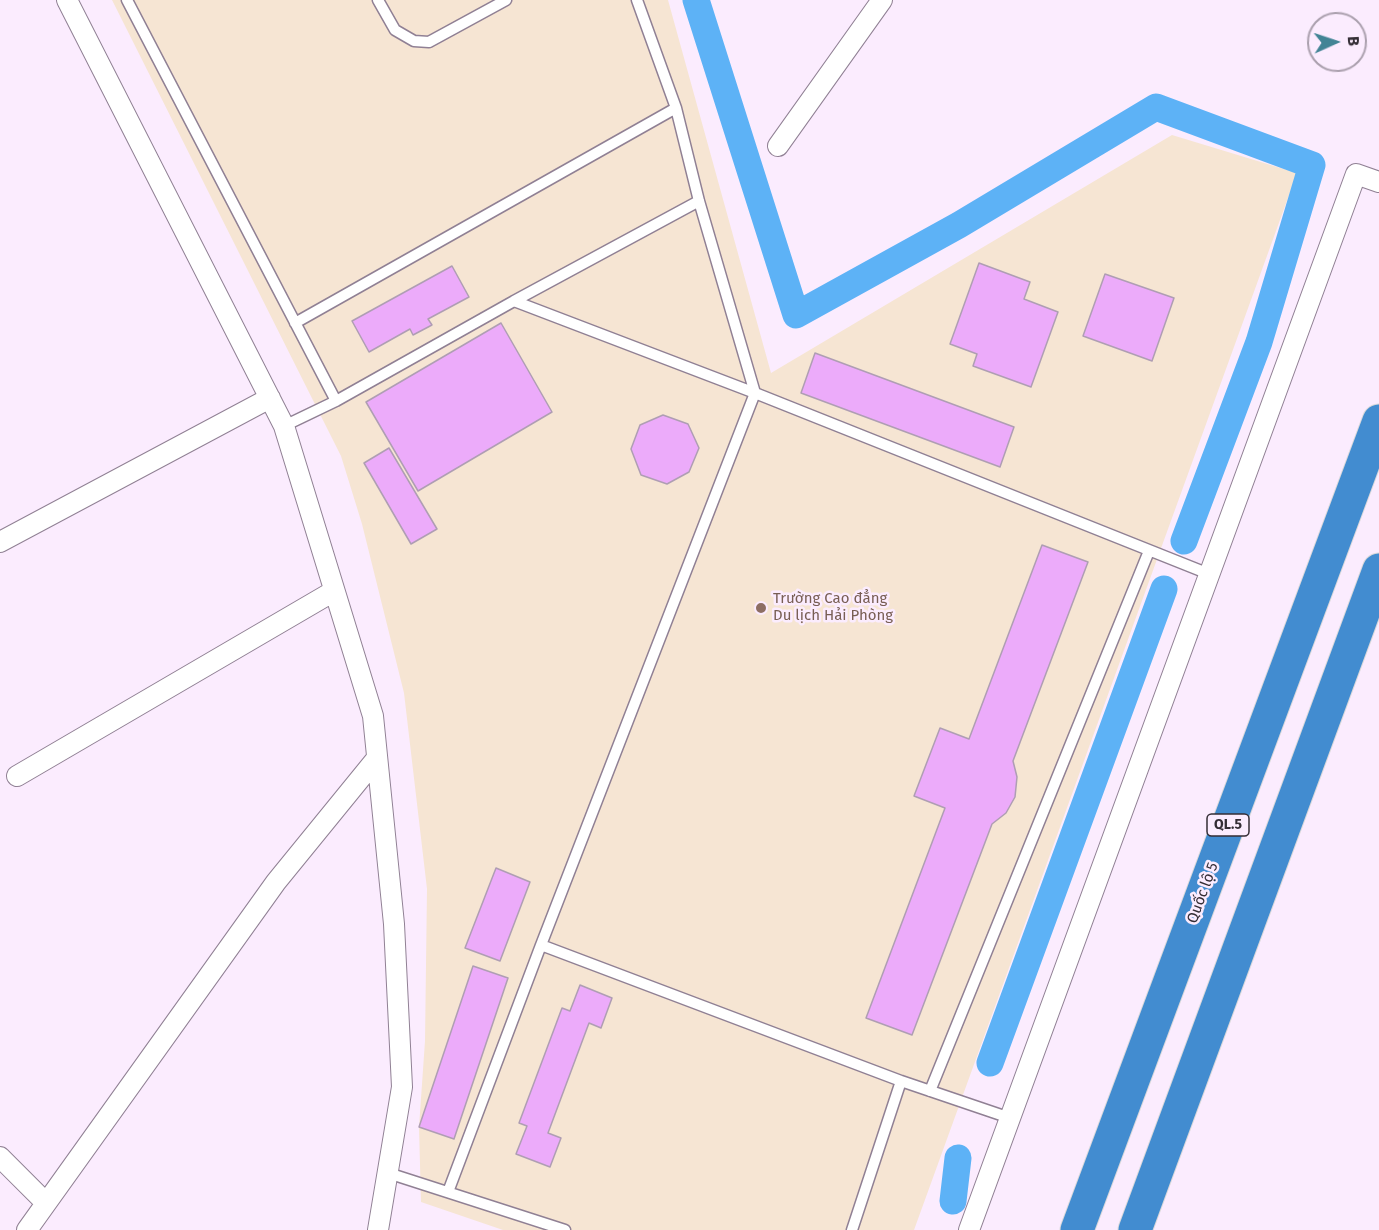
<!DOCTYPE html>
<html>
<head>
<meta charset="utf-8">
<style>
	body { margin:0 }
	#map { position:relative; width:1379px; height:1230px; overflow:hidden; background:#fbecfe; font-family:"Fira Sans",sans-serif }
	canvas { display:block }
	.north { position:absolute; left:1307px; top:12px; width:60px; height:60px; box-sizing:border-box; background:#fbecfe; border:2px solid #aba0ae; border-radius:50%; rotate:87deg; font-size:16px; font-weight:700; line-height:24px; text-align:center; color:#342d35 }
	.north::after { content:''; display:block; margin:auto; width:21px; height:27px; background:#428495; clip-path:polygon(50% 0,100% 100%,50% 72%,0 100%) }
</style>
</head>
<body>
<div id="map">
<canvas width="1379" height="1230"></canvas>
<div class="north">B</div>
</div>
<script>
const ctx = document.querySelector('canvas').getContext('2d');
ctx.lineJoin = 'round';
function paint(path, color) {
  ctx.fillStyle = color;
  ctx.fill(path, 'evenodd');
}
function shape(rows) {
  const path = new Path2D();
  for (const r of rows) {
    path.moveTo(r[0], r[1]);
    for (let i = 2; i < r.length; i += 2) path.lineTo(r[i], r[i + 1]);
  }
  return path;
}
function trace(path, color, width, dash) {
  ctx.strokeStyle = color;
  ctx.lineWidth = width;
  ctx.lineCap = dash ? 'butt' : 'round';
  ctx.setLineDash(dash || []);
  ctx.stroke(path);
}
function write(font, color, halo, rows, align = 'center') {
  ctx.font = font + ' "Fira Sans",sans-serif';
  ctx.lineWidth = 5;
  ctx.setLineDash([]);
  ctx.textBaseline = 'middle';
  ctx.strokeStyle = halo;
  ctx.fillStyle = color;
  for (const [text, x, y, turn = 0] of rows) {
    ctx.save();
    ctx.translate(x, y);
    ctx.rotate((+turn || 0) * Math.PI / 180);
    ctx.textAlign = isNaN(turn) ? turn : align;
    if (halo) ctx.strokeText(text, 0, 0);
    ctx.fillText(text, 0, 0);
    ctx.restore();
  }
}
paint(shape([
	[112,0,668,0,771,373,1172,135,1297,173,914,1230,503,1230,421,1202,419,1127,425,1041,427,889,404,693,362,524,341,456]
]), '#f6e5d3');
trace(shape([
	[696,0,796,315,959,225,1156,107,1312,165,1259,342,1184,541],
	[990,1063,1164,589],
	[953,1201,958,1158]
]), '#5db2f6', 27);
const building = shape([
	[979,263,1030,282,1024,299,1058,312,1031,387,973,366,977,354,950,344,979,263],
	[452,266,469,297,428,319,432,325,413,335,410,329,369,352,352,321,452,266],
	[1105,274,1174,298,1152,361,1083,336,1105,274],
	[501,323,552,412,418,491,366,402,501,323],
	[815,353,1014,427,1000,467,801,393,815,353],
	[663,415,688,424,699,448,689,472,667,484,641,475,631,449,640,425,663,415],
	[389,448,437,529,411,544,364,463,389,448],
	[1042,545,1088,562,1013,761,1017,777,1015,797,1006,813,992,824,912,1035,866,1018,945,808,914,796,940,728,969,739,1042,545],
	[496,868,530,882,500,961,465,948,496,868],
	[473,966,508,978,454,1139,419,1127,473,966],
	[580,985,612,998,601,1028,589,1023,548,1133,561,1138,550,1167,516,1154,527,1126,519,1123,562,1008,570,1011,580,985]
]);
paint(building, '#ecabfa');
trace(building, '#af9eb3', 1.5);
const lane = shape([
	[127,0,336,401],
	[378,0,395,30,414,41,429,42,506,0],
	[637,0,676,108,699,201,755,393],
	[514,301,699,201],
	[295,323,676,108],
	[284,426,336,401,514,301,755,393],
	[930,1091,1149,551],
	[1010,1118,901,1081,541,945,755,393,1209,574],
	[388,1173,565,1230],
	[448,1192,541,945],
	[852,1230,901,1081]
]);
const street = shape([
	[67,0,284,426,373,716,394,924,402,1087,378,1230],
	[778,146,882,0],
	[0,542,270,398],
	[17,776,334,591],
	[0,1157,46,1203],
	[27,1230,276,882,377,758],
	[969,1230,1356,174,1379,182]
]);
const highway = shape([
	[1077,1230,1379,421],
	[1135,1230,1379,570]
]);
trace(lane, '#908094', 13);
trace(street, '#908094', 22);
trace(highway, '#dad9db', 35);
trace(lane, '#fff', 10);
trace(street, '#fff', 20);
trace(highway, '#428cd0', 33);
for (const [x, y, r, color] of [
	[761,608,6,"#8d6e63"]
]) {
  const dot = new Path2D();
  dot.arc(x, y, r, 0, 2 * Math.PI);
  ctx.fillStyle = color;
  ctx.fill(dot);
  trace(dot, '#fbecfe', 2);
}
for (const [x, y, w] of [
	[1228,825,42]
]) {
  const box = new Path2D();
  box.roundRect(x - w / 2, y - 11, w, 22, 4.5);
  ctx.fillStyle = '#fbecfe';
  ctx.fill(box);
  trace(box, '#342d35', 1.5);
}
write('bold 14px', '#342d35', null, [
	["QL.5",1228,825]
]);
write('15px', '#785e54', '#fbecfe', [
	["Trường Cao đẳng",773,599],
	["Du lịch Hải Phòng",773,616]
], 'left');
write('15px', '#342d35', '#fbecfe', [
	["Quốc lộ 5",1203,893,-70]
]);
</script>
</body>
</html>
